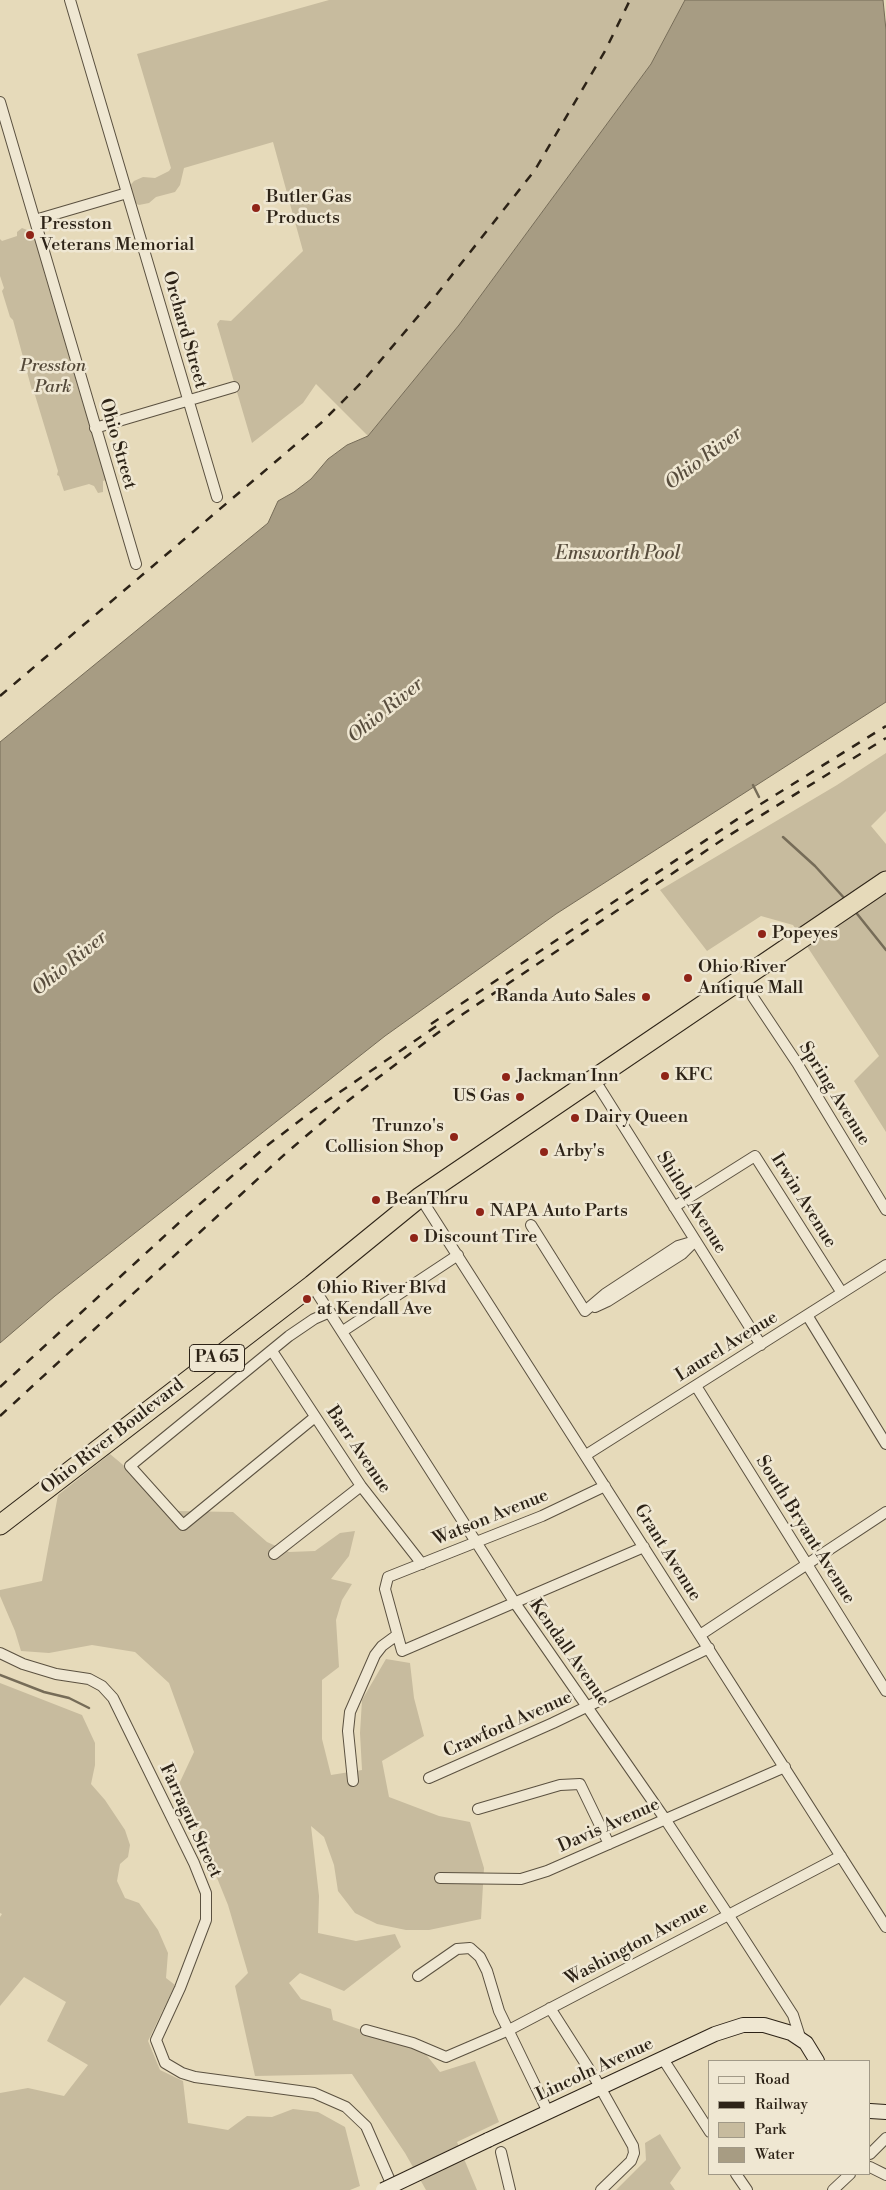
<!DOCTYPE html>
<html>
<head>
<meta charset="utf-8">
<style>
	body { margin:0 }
	#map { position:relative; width:886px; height:2190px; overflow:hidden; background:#e6daba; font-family:"Libre Bodoni",serif }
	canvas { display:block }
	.legend { position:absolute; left:708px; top:2060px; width:162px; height:115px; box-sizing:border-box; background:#efe7d2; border:1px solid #a19987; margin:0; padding:6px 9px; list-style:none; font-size:15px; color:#2d2317 }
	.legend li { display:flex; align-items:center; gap:10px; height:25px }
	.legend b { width:25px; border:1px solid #a19987 }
</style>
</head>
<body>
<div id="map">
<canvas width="886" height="2190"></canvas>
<ul class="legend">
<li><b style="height:6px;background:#efe7d2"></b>Road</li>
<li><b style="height:6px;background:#2d2317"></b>Railway</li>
<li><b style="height:14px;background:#c7bb9e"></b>Park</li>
<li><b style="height:14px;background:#a79c83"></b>Water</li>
</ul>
</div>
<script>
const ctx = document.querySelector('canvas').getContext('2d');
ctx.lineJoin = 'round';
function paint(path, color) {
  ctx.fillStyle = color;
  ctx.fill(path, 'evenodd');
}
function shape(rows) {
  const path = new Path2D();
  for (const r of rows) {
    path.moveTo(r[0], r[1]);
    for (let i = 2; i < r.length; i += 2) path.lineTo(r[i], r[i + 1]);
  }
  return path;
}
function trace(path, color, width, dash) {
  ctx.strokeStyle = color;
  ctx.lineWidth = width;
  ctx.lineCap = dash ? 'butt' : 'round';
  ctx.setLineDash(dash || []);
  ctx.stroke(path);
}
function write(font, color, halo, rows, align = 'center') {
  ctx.font = font + ' "Libre Bodoni",serif';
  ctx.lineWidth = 5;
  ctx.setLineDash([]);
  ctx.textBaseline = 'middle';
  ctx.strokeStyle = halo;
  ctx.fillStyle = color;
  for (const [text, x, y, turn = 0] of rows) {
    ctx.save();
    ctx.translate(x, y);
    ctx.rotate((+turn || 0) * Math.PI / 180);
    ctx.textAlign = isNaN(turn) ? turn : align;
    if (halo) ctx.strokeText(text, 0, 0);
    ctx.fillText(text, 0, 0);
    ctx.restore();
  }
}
paint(shape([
	[329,0,685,0,651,64,459,325,368,436,316,384,303,403,252,443,217,324,220,320,231,321,303,251,273,142,184,168,180,185,175,192,156,197,149,203,139,205,130,201,127,189,134,181,143,177,155,178,169,171,171,168,137,54],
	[22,228,32,232,34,237,40,239,44,272,94,441,98,444,100,452,98,455,106,480,103,481,103,492,98,493,94,486,89,484,64,491,59,476,57,475,58,471,35,395,33,394,13,320,10,317,2,291,4,288,0,276,0,239,2,241,17,236,17,232],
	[886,753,886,811,871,826,886,844,886,1132,854,1081,879,1056,793,925,761,916,707,951,660,890,837,785],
	[110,1454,178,1511,233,1512,267,1542,289,1552,315,1551,340,1533,355,1531,349,1556,331,1579,352,1584,342,1600,336,1620,339,1667,322,1680,322,1739,331,1775,362,1770,360,1733,362,1700,386,1659,410,1663,414,1698,424,1736,382,1761,389,1797,439,1816,470,1822,484,1868,481,1919,429,1930,406,1930,377,1924,355,1913,338,1891,334,1865,324,1837,311,1826,319,1896,318,1933,356,1941,395,1934,401,1947,344,1991,300,1973,289,1983,301,1999,331,2009,333,2020,424,2052,440,2072,475,2061,499,2122,457,2142,477,2190,426,2190,405,2153,352,2074,255,2076,235,1986,248,1973,228,1905,179,1784,194,1752,169,1683,135,1652,92,1645,49,1653,21,1651,15,1631,0,1596,0,1590,42,1581,58,1495],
	[0,1683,82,1715,95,1743,95,1765,91,1784,105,1800,125,1830,130,1845,128,1857,120,1864,117,1881,125,1898,139,1903,158,1930,168,1953,166,1978,175,1985,148,2041,160,2070,183,2081,188,2123,228,2130,247,2116,272,2117,293,2109,318,2112,345,2127,360,2186,350,2190,0,2190,0,2093,28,2088,64,2096,88,2065,47,2041,66,2002,24,1977,0,2006,0,1917,2,1914,0,1913],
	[660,2134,681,2168,670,2183,675,2190,616,2190,646,2160,645,2143]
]), '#c7bb9e');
const water = shape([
	[685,0,883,0,886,30,886,702,556,914,385,1036,55,1296,0,1343,0,742,268,523,278,501,294,492,311,479,328,459,347,445,368,436,459,325,651,64,685,0]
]);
paint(water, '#a79c83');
trace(water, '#766c58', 1);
trace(shape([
	[753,785,759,797],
	[783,837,815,866,846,900],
	[854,910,886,950],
	[0,1675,44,1692,69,1698,89,1708]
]), '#766c58', 2.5);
const street = shape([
	[70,0,217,497],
	[0,102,136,564],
	[35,220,127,193],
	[95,428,234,387],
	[753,997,797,1063,886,1210],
	[594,1079,761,1345],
	[420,1197,886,1927],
	[674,1207,755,1156,842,1293],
	[531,1225,585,1311],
	[312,1285,515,1603,665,1819,733,1922,793,2015,800,2037],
	[595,1307,608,1301,682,1254,694,1242],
	[585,1311,605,1294,678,1246,695,1241],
	[807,1315,886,1444],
	[343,1331,458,1255],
	[272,1351,361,1486,422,1564],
	[696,1386,886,1691],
	[315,1417,183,1525,130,1466,289,1336,314,1319,330,1312],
	[586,1455,886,1265],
	[605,1486,542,1516,388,1577,385,1589,402,1651,644,1547],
	[274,1554,361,1486],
	[700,1635,886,1512],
	[0,1653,23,1664,56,1674,89,1679,102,1686,113,1698,194,1863,206,1893,206,1920,180,1988,156,2040,165,2063,182,2073,195,2077,314,2093,346,2107,366,2126,394,2190],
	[429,1778,553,1723,709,1648],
	[353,1781,348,1731,350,1712,375,1655,382,1646,397,1635],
	[478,1809,560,1785,580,1784,609,1844],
	[440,1878,521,1879,547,1871,785,1767],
	[418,1976,457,1949,470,1948,480,1957,487,1971,499,2011,548,2112],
	[550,2008,596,2080,633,2146,634,2153,631,2161,601,2190],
	[366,2030,413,2043,446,2057,509,2030,841,1856],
	[663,2059,710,2132],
	[501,2152,510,2190],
	[870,2154,886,2138],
	[870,2167,886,2175],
	[736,2174,747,2190],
	[833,2190,850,2174]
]);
const secondary = shape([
	[870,2111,886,2112],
	[488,2140,715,2034,743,2025,764,2025,791,2033,806,2043,817,2061]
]);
const highway = shape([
	[0,1525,312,1285,420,1197,886,881]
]);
trace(street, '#5b5140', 12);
trace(secondary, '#2d2317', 16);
trace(highway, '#2d2317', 21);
trace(street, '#efe7d2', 10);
trace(secondary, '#efe7d2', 14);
trace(highway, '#e6daba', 19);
trace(shape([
	[0,696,321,423,364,380,437,294,535,170,605,51,630,0],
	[431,1024,748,812,886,726],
	[0,1387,194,1209,269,1144,315,1109,441,1023],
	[0,1416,285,1154,340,1107,379,1077,463,1014,728,836,886,738]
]), '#2d2317', 2.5, [9, 9]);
const secondaryBridge = shape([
	[383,2190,488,2140]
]);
trace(secondaryBridge, '#2d2317', 16, []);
trace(secondaryBridge, '#efe7d2', 14);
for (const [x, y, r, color] of [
	[256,208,5,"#8f2418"],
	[30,235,5,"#8f2418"],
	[762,934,5,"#8f2418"],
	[688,978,5,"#8f2418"],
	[646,997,5,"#8f2418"],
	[665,1076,5,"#8f2418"],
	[506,1077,5,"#8f2418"],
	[520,1097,5,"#8f2418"],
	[575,1118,5,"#8f2418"],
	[454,1137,5,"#8f2418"],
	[544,1152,5,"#8f2418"],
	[376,1200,5,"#8f2418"],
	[480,1212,5,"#8f2418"],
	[414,1238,5,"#8f2418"],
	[307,1299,5,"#8f2418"]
]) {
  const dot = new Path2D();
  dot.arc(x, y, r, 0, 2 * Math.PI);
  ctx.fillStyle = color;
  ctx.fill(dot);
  trace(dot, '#efe7d2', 2);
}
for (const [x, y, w] of [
	[217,1358,55]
]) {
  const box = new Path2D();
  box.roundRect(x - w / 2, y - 13.5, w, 27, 4);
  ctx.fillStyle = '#efe7d2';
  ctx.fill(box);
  trace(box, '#2d2317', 1);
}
write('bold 16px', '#2d2317', null, [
	["PA 65",217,1358]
]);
write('18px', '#2d2317', '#efe7d2', [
	["Butler Gas",266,198],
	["Products",266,219],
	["Presston",40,225],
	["Veterans Memorial",40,246],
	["Popeyes",772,934],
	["Ohio River",698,968],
	["Antique Mall",698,989],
	["Randa Auto Sales",636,997,"right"],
	["KFC",675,1076],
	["Jackman Inn",516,1077],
	["US Gas",510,1097,"right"],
	["Dairy Queen",585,1118],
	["Trunzo's",444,1127,"right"],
	["Collision Shop",444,1148,"right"],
	["Arby's",554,1152],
	["BeanThru",386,1200],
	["NAPA Auto Parts",490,1212],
	["Discount Tire",424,1238],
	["Ohio River Blvd",317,1289],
	["at Kendall Ave",317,1310]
], 'left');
write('18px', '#2d2317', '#efe7d2', [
	["Orchard Street",184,330,74],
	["Ohio Street",117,444,74],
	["Spring Avenue",834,1094,58],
	["Irwin Avenue",803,1201,58],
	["Shiloh Avenue",691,1203,58],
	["Laurel Avenue",727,1347,-32],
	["Ohio River Boulevard",113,1437,-38],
	["Barr Avenue",358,1450,56],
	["Watson Avenue",491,1518,-22],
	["South Bryant Avenue",805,1530,58],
	["Grant Avenue",667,1553,58],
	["Kendall Avenue",569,1653,55],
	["Crawford Avenue",508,1725,-24],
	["Farragut Street",190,1821,65],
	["Davis Avenue",609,1826,-24],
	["Washington Avenue",637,1944,-28],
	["Lincoln Avenue",595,2070,-25]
]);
write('italic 18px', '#544939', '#efe7d2', [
	["Presston",53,367],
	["Park",53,388]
]);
write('italic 19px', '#584d3d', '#efe7d2', [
	["Ohio River",704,459,-37],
	["Emsworth Pool",618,554],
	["Ohio River",386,711,-39],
	["Ohio River",70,964,-39]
]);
</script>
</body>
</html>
